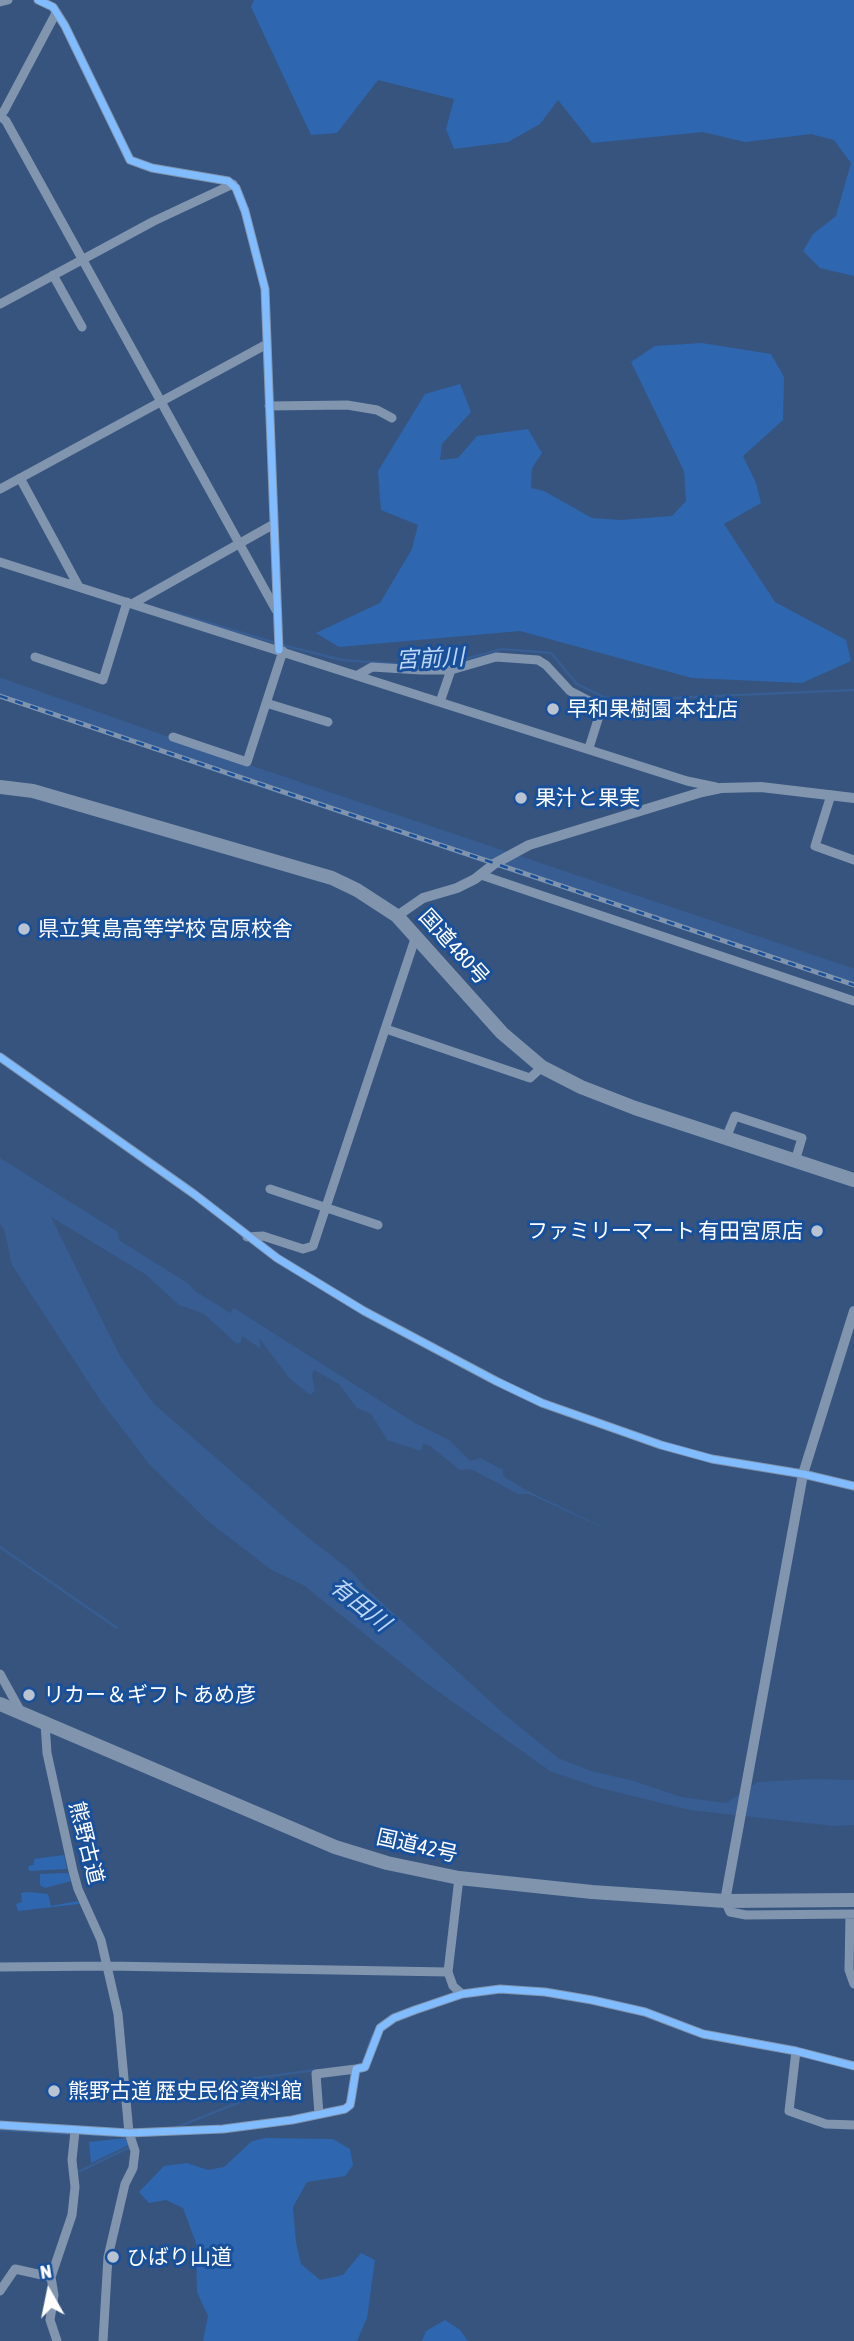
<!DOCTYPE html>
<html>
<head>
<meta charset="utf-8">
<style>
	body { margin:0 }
	#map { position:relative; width:854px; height:2341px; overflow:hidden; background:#36547e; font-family:"Asap Condensed",sans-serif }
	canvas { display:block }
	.north { position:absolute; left:14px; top:2257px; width:70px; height:70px; -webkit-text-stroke:5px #19509b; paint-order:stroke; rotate:351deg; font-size:19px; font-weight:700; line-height:28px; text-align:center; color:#fff }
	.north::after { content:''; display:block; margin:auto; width:24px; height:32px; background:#fff; clip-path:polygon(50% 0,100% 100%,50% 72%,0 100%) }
</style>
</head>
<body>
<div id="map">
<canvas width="854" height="2341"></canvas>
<div class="north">N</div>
</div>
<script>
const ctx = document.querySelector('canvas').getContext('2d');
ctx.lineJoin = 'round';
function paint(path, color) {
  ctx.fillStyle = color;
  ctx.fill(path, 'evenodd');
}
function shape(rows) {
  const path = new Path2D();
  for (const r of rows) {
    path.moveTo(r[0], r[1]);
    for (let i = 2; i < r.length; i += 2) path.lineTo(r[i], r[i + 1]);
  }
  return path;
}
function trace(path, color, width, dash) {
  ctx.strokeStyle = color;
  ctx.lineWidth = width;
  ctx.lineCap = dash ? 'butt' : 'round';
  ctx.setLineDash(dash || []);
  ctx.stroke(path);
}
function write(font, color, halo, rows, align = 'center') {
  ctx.font = font + ' "Asap Condensed","Noto Sans JP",sans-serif';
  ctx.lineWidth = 6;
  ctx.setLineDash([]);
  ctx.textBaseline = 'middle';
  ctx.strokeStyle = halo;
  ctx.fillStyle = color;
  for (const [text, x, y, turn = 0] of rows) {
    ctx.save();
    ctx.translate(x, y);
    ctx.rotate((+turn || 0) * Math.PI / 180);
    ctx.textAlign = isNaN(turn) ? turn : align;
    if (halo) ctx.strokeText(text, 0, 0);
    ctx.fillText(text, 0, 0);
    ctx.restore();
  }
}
paint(shape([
	[254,0,854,0,854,276,820,268,803,251,813,234,836,216,851,163,834,140,811,134,745,142,703,132,592,143,558,100,540,124,508,142,454,149,446,129,454,99,378,80,337,133,311,135,251,7],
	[702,343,771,354,784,377,783,420,743,456,756,483,761,503,724,524,775,602,846,640,851,661,802,683,692,678,520,631,339,647,316,633,380,603,412,549,418,525,381,510,378,471,425,394,460,384,471,412,442,444,440,460,458,458,477,436,528,429,542,453,532,468,531,488,544,491,592,518,620,520,672,516,686,501,684,471,631,362,655,346],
	[64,1855,67,1869,29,1871,28,1866,34,1865,34,1859],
	[68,1873,71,1881,45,1888,40,1885,40,1874],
	[29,1892,48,1894,51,1906,78,1901,79,1904,18,1911,16,1904,22,1902,21,1893],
	[125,2138,129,2145,91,2163,89,2142],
	[265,2138,333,2139,350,2149,353,2165,345,2176,307,2182,293,2207,296,2243,301,2264,320,2280,343,2275,361,2253,375,2260,367,2318,357,2341,203,2341,208,2316,197,2292,196,2243,183,2208,166,2200,149,2203,139,2192,164,2166,187,2163,208,2170,224,2167,252,2141],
	[445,2320,460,2330,468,2341,422,2341,426,2331]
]), '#2e67b0');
paint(shape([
	[0,1158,118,1232,119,1240,189,1284,195,1291,230,1313,234,1308,415,1423,449,1440,470,1461,480,1458,503,1470,503,1476,526,1490,625,1538,529,1494,518,1494,471,1469,460,1470,430,1446,423,1444,421,1451,387,1440,371,1414,357,1408,339,1384,314,1370,312,1375,315,1391,310,1395,290,1379,259,1338,261,1349,242,1336,241,1342,237,1344,204,1314,179,1305,145,1274,51,1217,120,1356,154,1404,300,1531,351,1571,366,1588,504,1714,558,1758,591,1771,634,1781,681,1797,726,1803,758,1782,813,1779,854,1780,854,1825,834,1826,690,1810,596,1787,550,1771,425,1682,303,1585,270,1569,209,1522,149,1464,100,1400,12,1265,4,1229,0,1224]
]), '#375d92');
trace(shape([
	[172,612,276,643],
	[282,645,342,660,397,664,454,662,502,649,551,653,577,684,618,704,647,699,854,690],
	[0,1547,117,1628],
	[367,2049,372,2036],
	[175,2128,245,2100,248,2079,316,2070],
	[0,2130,72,2134],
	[82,2134,111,2136],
	[76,2173,130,2147]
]), '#375d92', 2.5);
trace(shape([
	[0,687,230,768,854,978]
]), '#375d92', 18);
trace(shape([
	[38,0,53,7,65,26,130,160,152,168,228,181,236,188,245,211,265,289,279,650],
	[0,2,8,0],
	[0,114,4,111,56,13],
	[0,116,6,121,276,610],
	[53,275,82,327],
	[0,304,154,221,233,184],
	[269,406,347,405,377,410,392,418],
	[20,478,79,587],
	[0,489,267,344],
	[0,562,687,781,716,787],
	[132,604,274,524],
	[35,657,103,680,127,602],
	[358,675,372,667,421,670,451,670,496,657,538,660,546,665,570,691,599,706,600,713,589,748],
	[440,702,451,670],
	[266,703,328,722],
	[173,737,247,762,283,651],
	[831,795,815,846,854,860],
	[481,875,854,1001],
	[386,1029,530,1078,542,1067],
	[0,1057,194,1194,277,1258,364,1311,496,1381,542,1403,661,1445,712,1459,803,1474,854,1486],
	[726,1138,735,1116,802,1138,795,1161],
	[270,1189,378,1225],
	[247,1237,263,1236,303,1249,313,1246,416,936],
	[0,1674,21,1712],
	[45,1723,47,1753,73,1871,78,1889,101,1940,118,2014,129,2133,135,2151,133,2168,125,2184,108,2257,103,2341],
	[459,1878,448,1972,453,1986,462,1994],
	[725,1901,730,1912,746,1915,854,1914],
	[850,1915,849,1970,854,1984],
	[0,1967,108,1966,448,1972],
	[796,2051,789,2111,826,2124,854,2125],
	[319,2114,316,2074,356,2069],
	[0,2125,129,2133,223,2129,292,2120,345,2109,350,2105,351,2100,356,2069,365,2067,380,2028,394,2018,415,2010,462,1994,500,1989,545,1992,592,2000,645,2012,703,2034,796,2051,854,2066],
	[0,2291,15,2269,51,2277],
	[57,2341,50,2320,54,2295,51,2277,72,2215,75,2187,72,2160,75,2131]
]), '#8195af', 9);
trace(shape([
	[397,916,423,898,457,888,475,879,494,864,529,845,702,792,721,788,761,787,854,798],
	[725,1901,803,1474,854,1311]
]), '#8195af', 10);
trace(shape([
	[0,787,33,791,332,878,357,890,397,916,502,1033,542,1067,581,1087,635,1108,854,1180],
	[0,1704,335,1847,387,1863,459,1878,592,1892,725,1901,854,1900]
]), '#8094ae', 14);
const rail = shape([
	[0,696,854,985]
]);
trace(rail, '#8094ae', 5);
trace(rail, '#19509b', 2.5, [8]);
trace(shape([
	[38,0,53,7,65,26,130,160,152,168,228,181,236,188,245,211,265,289,279,650],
	[0,1057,194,1194,277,1258,364,1311,496,1381,542,1403,661,1445,712,1459,803,1474,854,1486],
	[0,2125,129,2133,223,2129,292,2120,345,2109,350,2105,351,2100,356,2069,365,2067,380,2028,394,2018,415,2010,462,1994,500,1989,545,1992,592,2000,645,2012,703,2034,796,2051,854,2066]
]), '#80bcff', 7);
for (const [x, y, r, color] of [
	[553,709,7,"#b9c3d2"],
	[521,798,7,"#b9c3d2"],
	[24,929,7,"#b9c3d2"],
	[817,1231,7,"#b9c3d2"],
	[29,1695,7,"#b9c3d2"],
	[54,2091,7,"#b9c3d2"],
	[113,2257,7,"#b9c3d2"]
]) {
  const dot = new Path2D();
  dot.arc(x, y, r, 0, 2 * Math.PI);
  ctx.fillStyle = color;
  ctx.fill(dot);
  trace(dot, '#19509b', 2.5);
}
write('21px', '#fff', '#19509b', [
	["早和果樹園 本社店",567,709],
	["果汁と果実",535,798],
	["県立箕島高等学校 宮原校舎",38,929],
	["ファミリーマート 有田宮原店",803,1231,"right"],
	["リカー＆ギフト あめ彦",43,1695],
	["熊野古道 歴史民俗資料館",68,2091],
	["ひばり山道",127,2257]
], 'left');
write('21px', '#fff', '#19509b', [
	["国道480号",454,947,48],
	["熊野古道",86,1843,76],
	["国道42号",417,1846,13]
]);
write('italic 23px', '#bcd7f8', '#19509b', [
	["宮前川",430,659,-3],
	["有田川",360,1605,39]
]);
</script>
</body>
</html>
